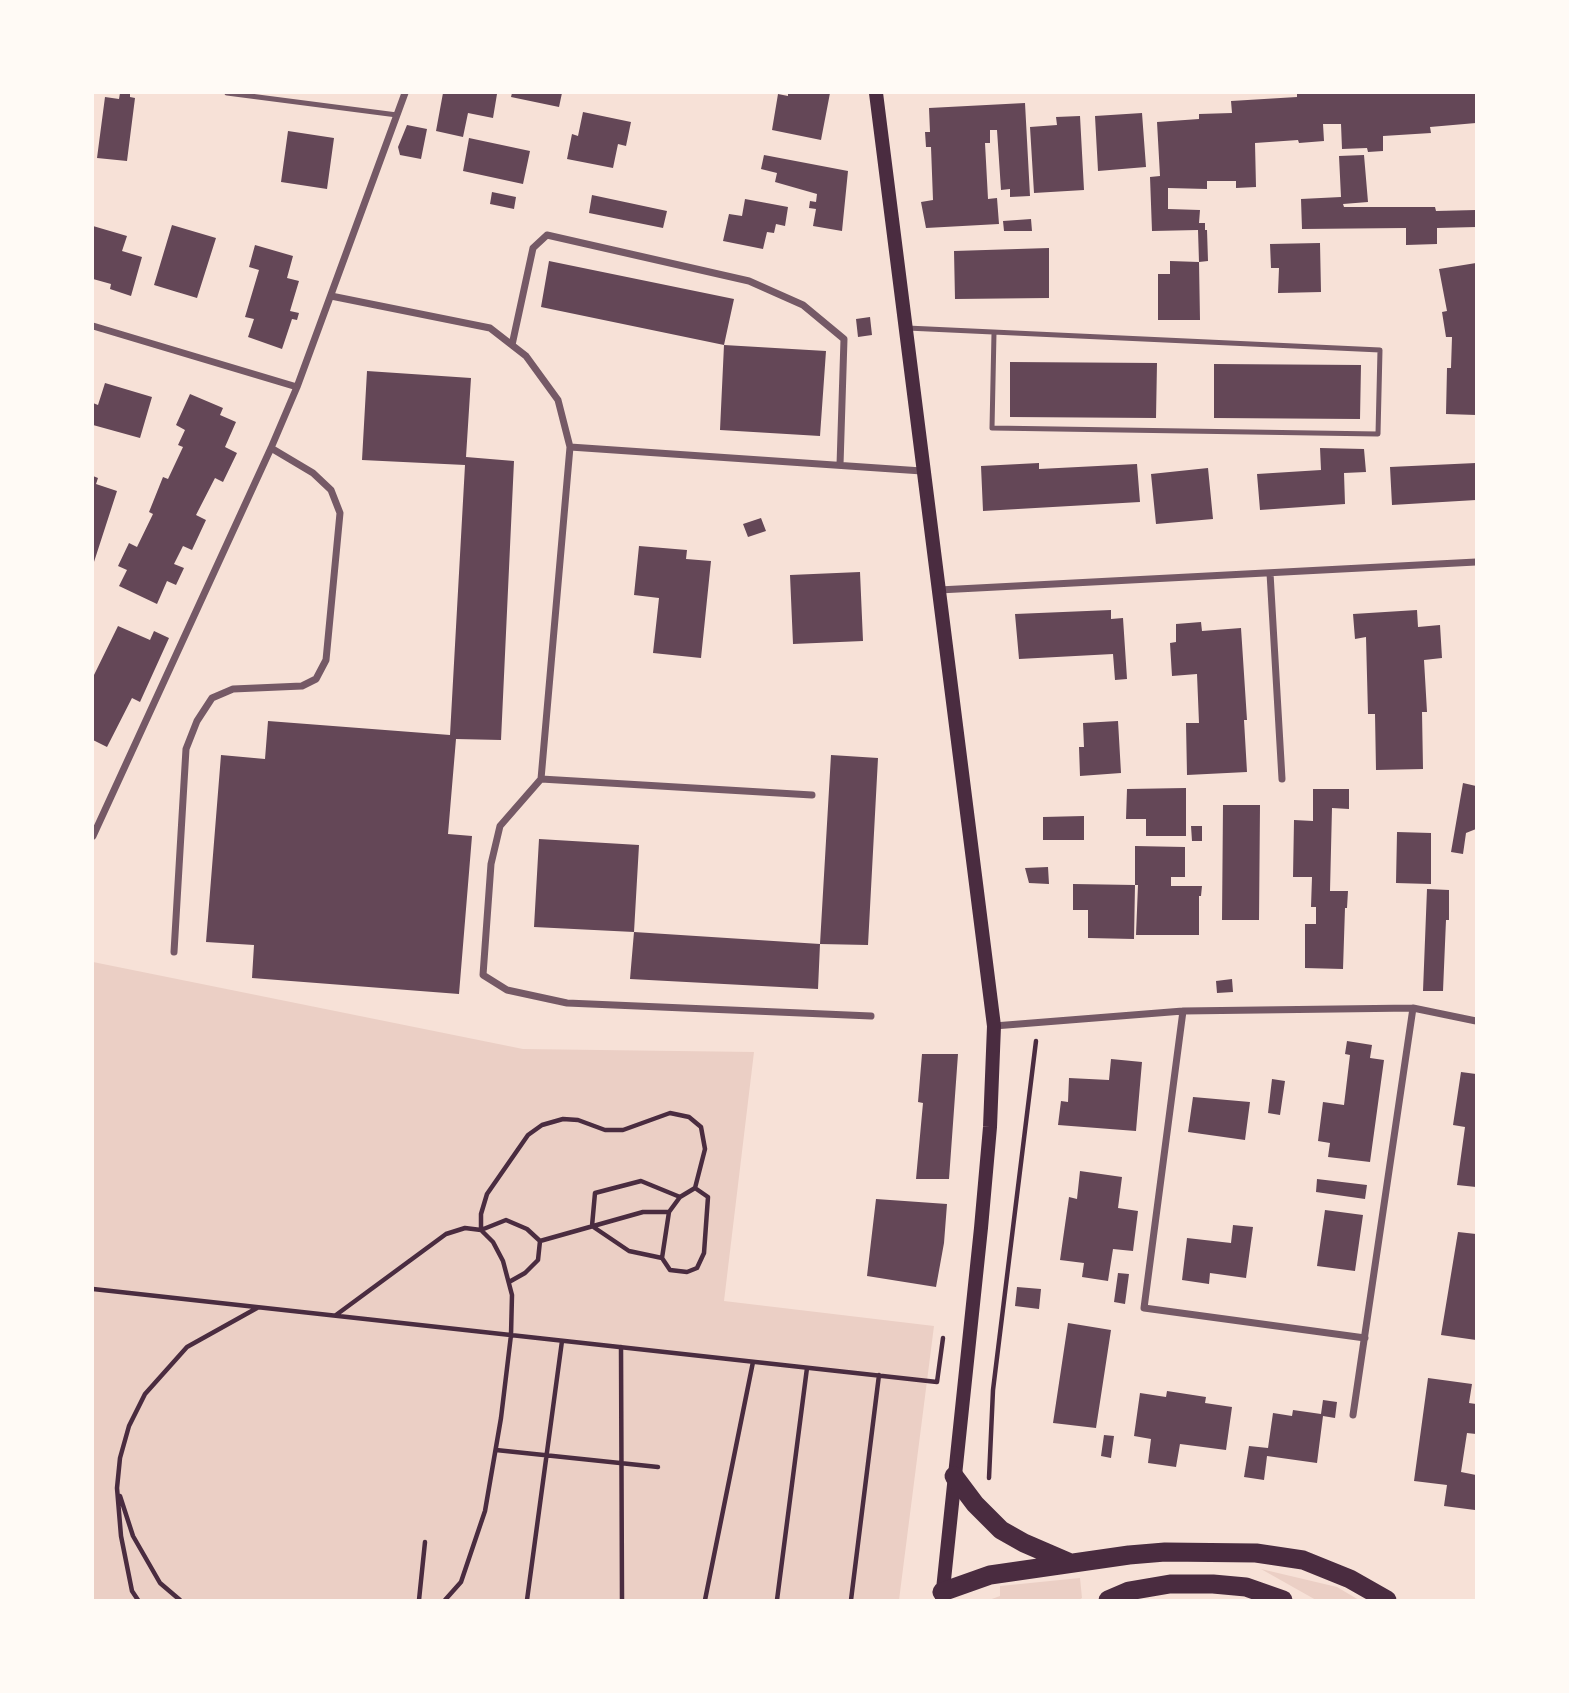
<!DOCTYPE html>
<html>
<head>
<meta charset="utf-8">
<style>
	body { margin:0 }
	#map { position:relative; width:1569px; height:1693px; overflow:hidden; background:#f7e1d7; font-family:"Libre Baskerville",serif }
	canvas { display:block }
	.frame { position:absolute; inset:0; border:94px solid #fffaf5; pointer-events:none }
</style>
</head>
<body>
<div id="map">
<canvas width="1569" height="1693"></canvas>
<div class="frame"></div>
</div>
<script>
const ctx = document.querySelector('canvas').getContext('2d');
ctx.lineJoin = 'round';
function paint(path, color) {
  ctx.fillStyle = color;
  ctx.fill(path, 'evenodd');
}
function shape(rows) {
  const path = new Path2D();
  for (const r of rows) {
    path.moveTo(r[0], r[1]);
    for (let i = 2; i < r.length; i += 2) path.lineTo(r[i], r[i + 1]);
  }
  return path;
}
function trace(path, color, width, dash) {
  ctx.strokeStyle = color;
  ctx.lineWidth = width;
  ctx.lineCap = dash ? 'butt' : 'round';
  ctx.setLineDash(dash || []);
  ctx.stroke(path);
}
paint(shape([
	[93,962,523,1049,754,1052,724,1301,934,1326,899,1600,93,1600],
	[1261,1569,1337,1587,1359,1600,1316,1600],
	[1080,1578,1082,1598,1079,1600,989,1600,1000,1596,1000,1586]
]), '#ebcfc5');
paint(shape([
	[120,93,130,93,130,97,135,98,127,161,97,158,105,97,119,99],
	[443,93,497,94,493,118,468,113,463,137,436,131],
	[512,93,562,93,559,107,511,97],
	[788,93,830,93,821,140,772,130,778,94,788,96],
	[1297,93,1476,93,1476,123,1430,127,1431,133,1383,136,1383,151,1368,152,1367,148,1342,149,1341,124,1323,124,1324,141,1299,143,1298,140,1255,143,1256,187,1236,188,1236,181,1207,181,1207,189,1168,188,1168,209,1200,210,1199,223,1205,223,1205,230,1207,230,1208,261,1199,262,1198,230,1152,231,1150,177,1160,176,1157,122,1199,119,1199,114,1232,113,1231,101,1297,97],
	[1025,103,1030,196,1010,197,1010,189,1001,190,997,130,990,130,990,143,985,143,988,199,997,198,999,224,926,228,921,202,933,200,931,147,926,147,925,132,930,132,929,108],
	[583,112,631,122,626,146,618,144,613,168,567,159,572,134,578,136],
	[1142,113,1146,167,1098,171,1095,116],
	[1080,116,1084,190,1034,193,1030,127,1057,125,1056,117],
	[407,125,427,129,421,159,400,155,398,147],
	[288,131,334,138,327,189,281,182],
	[469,138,530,151,523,184,463,171],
	[764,155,848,171,842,231,813,226,816,209,809,208,810,201,816,202,817,194,775,182,777,173,761,169],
	[1364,155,1368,202,1343,204,1344,207,1435,207,1436,211,1476,210,1476,227,1437,228,1437,244,1406,245,1406,228,1302,229,1301,199,1341,197,1339,156],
	[492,192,516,197,514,209,490,204],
	[592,195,667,211,663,228,589,213],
	[745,199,788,207,785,226,776,224,774,233,767,232,763,249,723,241,729,214,742,216],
	[1031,219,1032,231,1004,231,1003,221],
	[172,225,216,238,197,298,154,285],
	[93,226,127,236,122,251,142,257,131,296,110,289,111,284,93,279],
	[1320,243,1321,292,1278,293,1279,268,1271,268,1270,244],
	[255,245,293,256,287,278,299,281,290,311,299,313,297,320,292,319,282,349,248,337,254,319,245,317,259,270,249,267],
	[1049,248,1049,298,955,299,954,251],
	[549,261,734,299,724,345,541,307],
	[1170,261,1199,262,1200,320,1158,320,1158,274,1170,274],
	[1476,263,1476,415,1446,414,1447,368,1451,368,1452,337,1446,337,1442,312,1447,311,1439,269],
	[870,317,872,335,858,337,856,319],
	[724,345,826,351,820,436,720,430],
	[1010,362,1157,363,1156,418,1010,417],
	[1214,364,1361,365,1360,419,1214,418],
	[367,371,471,378,466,457,514,461,501,740,456,739,448,834,472,836,459,994,252,978,254,945,206,942,221,755,265,759,268,721,450,735,465,465,362,460],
	[105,383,152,397,140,438,93,425,93,403,98,405],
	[190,394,223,408,220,415,236,422,225,447,237,453,223,482,215,478,196,515,206,520,192,550,183,546,174,564,184,568,176,585,167,581,157,604,119,586,127,570,118,566,129,543,137,547,153,514,149,512,163,477,168,479,183,447,178,445,185,430,176,425],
	[1320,448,1364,449,1366,472,1344,473,1345,504,1260,510,1257,474,1321,470],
	[1039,463,1039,469,1137,464,1140,502,983,511,981,466],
	[1476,463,1476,500,1392,505,1390,467],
	[1208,468,1213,519,1156,524,1151,474],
	[93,476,98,478,96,484,117,491,93,565],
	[761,518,766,531,748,537,743,524],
	[639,546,687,550,686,559,711,561,701,658,653,653,659,598,634,595],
	[860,572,863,641,793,644,790,575],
	[1111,610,1111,619,1123,618,1127,679,1115,680,1113,654,1019,659,1015,614],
	[1417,610,1418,627,1440,625,1442,658,1424,660,1427,712,1422,712,1423,769,1376,770,1375,714,1368,714,1366,637,1355,639,1353,614],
	[1201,622,1202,631,1241,628,1247,720,1244,720,1247,772,1187,775,1186,723,1199,723,1197,674,1172,676,1170,643,1176,642,1176,624],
	[118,626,150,640,154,631,169,638,140,702,132,698,107,747,93,740,93,677],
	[1118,721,1121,773,1080,776,1079,747,1084,747,1083,723],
	[831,755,878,758,868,945,820,944],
	[1463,783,1476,786,1476,829,1466,833,1463,854,1451,852],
	[1186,788,1186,836,1146,836,1146,819,1126,819,1127,789],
	[1313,789,1349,789,1349,809,1332,808,1330,891,1348,891,1347,908,1345,908,1343,969,1305,968,1305,924,1316,924,1316,907,1311,907,1312,877,1293,877,1294,820,1313,821],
	[1223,805,1260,805,1259,920,1222,920],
	[1084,816,1084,840,1043,840,1043,817],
	[1191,826,1202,826,1202,841,1192,841],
	[1397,832,1431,833,1431,884,1396,883],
	[539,839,639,845,634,932,534,927],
	[1135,846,1185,847,1185,877,1171,877,1171,886,1202,886,1201,896,1199,896,1199,935,1136,935,1138,885,1135,885],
	[1048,867,1049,884,1029,883,1025,868],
	[1073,884,1135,885,1134,939,1088,938,1088,910,1073,910],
	[1427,889,1449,890,1449,920,1446,920,1443,991,1423,991],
	[634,932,820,944,818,989,630,979],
	[1232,979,1233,992,1217,993,1216,981],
	[1347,1041,1372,1045,1370,1058,1384,1060,1370,1162,1328,1157,1330,1143,1318,1141,1323,1102,1344,1105,1350,1055,1345,1054],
	[922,1054,958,1054,949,1179,916,1179,923,1103,918,1102],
	[1111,1059,1142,1062,1136,1131,1058,1125,1061,1101,1068,1102,1069,1078,1109,1080],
	[1461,1072,1476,1074,1476,1187,1457,1185,1465,1127,1453,1125],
	[1272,1079,1285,1081,1280,1115,1268,1113],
	[1193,1097,1250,1102,1245,1140,1188,1132],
	[1080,1171,1122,1177,1118,1208,1138,1211,1133,1251,1113,1249,1108,1281,1082,1277,1084,1263,1060,1260,1069,1197,1077,1199],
	[1317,1179,1367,1185,1365,1199,1316,1192],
	[876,1199,947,1204,944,1243,936,1287,867,1276],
	[1325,1210,1363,1215,1355,1271,1317,1266],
	[1233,1225,1253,1227,1246,1278,1210,1273,1209,1284,1182,1280,1187,1238,1231,1243],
	[1458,1232,1476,1234,1476,1340,1441,1335],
	[1118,1273,1129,1274,1125,1304,1114,1302],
	[1017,1287,1041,1289,1039,1309,1015,1306],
	[1068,1323,1111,1330,1096,1428,1053,1423],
	[1428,1378,1472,1384,1469,1403,1476,1404,1476,1434,1467,1433,1461,1472,1476,1475,1475,1510,1444,1506,1447,1485,1414,1481],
	[1167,1391,1206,1397,1205,1403,1232,1407,1226,1450,1180,1444,1176,1467,1148,1463,1151,1439,1134,1436,1140,1393,1166,1397],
	[1323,1400,1337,1402,1335,1418,1323,1416,1317,1463,1267,1456,1264,1480,1244,1477,1249,1446,1268,1448,1273,1413,1292,1416,1293,1410,1321,1414],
	[1104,1435,1114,1436,1111,1458,1101,1456]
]), '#644757');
trace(shape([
	[540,1241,643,1212,669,1212],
	[662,1258,629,1251,592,1226,595,1193,641,1181,680,1197],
	[509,1282,525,1273,538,1260,540,1241,527,1229,506,1220,481,1230,481,1214,487,1194,528,1135,542,1125,563,1119,578,1120,605,1130,623,1130,670,1113,689,1117,701,1127,705,1149,695,1188,708,1197,704,1253,697,1268,687,1272,670,1270,662,1258,669,1212,680,1197,695,1188],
	[93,1289,937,1382,943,1338],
	[336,1315,446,1234,465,1228,481,1230,493,1242,503,1261,512,1295,511,1335,501,1418,485,1511,461,1582,445,1600],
	[621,1347,622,1600],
	[496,1450,658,1467],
	[989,1478,993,1390,1036,1041],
	[120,1496,133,1536,160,1583,180,1600],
	[138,1600,132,1591,121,1536,117,1488,120,1458,129,1426,145,1394,187,1347,257,1308],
	[419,1600,425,1542],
	[527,1600,562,1341],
	[705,1600,753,1362],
	[777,1600,807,1368],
	[851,1600,879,1375]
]), '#4a2c40', 4.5);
trace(shape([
	[227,93,397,115],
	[907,328,1380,350,1378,434,992,428,994,333]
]), '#755966', 5);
trace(shape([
	[331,296,490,328,526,356,558,400,570,447,922,471],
	[93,326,297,387],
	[512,345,533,248,547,235,749,281,803,305,844,339,840,465],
	[570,447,541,779,500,826,491,864,483,975,507,990,567,1003,871,1016],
	[1270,573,1282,779],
	[939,590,1476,562],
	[541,779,812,795],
	[93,836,271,448,297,387,405,93],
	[174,952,186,749,197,721,212,698,233,689,302,686,316,679,326,660,340,513,331,490,313,473,271,448],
	[1183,1011,1144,1308,1365,1338],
	[994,1026,1183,1011,1413,1008,1476,1021],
	[1353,1415,1413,1008]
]), '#755966', 7);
trace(shape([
	[876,93,994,1026,990,1127,981,1228,942,1599]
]), '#4a2c40', 14);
trace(shape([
	[954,1476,975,1504,1001,1530,1024,1543,1068,1562],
	[942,1592,990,1575,1129,1555,1165,1552,1256,1553,1303,1560,1350,1579,1387,1600],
	[1108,1600,1129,1591,1170,1584,1213,1584,1246,1587,1283,1600]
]), '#4a2c40', 19);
</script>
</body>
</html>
